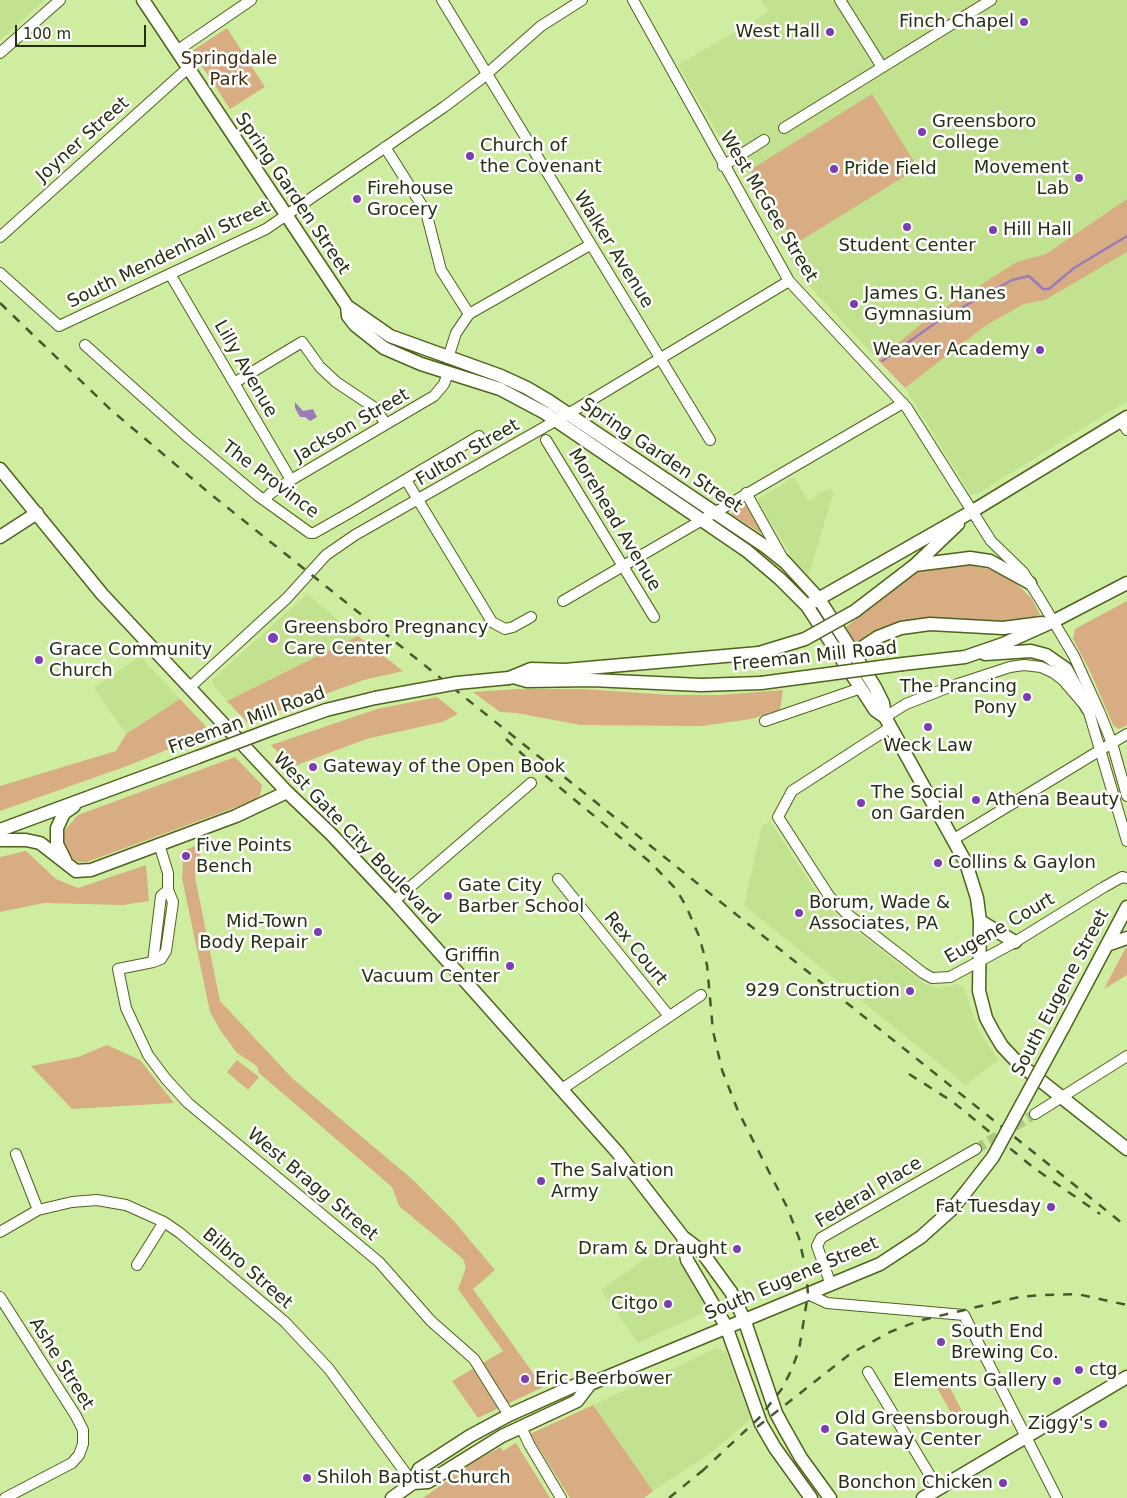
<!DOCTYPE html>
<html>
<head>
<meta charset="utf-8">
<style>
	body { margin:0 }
	#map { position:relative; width:1127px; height:1498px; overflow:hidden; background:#cfeda1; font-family:"DejaVu Sans",sans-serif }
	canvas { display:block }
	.scale { position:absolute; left:15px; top:25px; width:131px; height:22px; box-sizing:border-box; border:2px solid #242f10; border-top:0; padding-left:6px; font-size:15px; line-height:18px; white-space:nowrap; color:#242f10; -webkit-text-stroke:4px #fff; paint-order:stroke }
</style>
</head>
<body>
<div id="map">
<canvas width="1127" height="1498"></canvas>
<div class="scale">100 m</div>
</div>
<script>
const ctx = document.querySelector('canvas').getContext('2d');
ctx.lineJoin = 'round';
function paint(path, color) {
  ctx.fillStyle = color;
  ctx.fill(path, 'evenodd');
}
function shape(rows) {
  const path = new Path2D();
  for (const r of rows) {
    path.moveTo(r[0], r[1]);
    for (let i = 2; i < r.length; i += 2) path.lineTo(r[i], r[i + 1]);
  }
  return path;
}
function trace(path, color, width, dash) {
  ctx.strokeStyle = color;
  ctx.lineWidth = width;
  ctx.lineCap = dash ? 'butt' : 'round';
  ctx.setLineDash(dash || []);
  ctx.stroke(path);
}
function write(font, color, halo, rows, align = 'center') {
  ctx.font = font + ' "DejaVu Sans",sans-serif';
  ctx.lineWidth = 5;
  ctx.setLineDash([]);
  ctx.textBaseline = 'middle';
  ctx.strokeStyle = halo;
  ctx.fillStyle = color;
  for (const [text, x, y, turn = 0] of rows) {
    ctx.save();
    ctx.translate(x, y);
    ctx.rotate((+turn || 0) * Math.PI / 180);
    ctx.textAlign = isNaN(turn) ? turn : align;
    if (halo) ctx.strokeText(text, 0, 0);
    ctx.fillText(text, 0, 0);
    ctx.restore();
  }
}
paint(shape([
	[0,0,45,0,0,40],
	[761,0,1127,0,1127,199,1046,254,1017,263,928,318,878,360,800,276,678,65,768,12],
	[1127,252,1127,401,977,494,970,494,905,388,985,326,1024,304,1045,300],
	[794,477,808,501,829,488,834,491,808,577,798,567,757,500],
	[307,594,358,636,227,701,213,685,213,679],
	[140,656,180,699,126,734,94,688],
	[770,821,818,895,841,919,925,984,937,988,957,984,964,987,978,1029,998,1060,965,1085,744,905,762,826],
	[666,1244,700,1292,705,1305,705,1312,638,1343,601,1290],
	[717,1348,726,1352,751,1419,712,1452,653,1491,593,1405]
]), '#c2e28f');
paint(shape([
	[227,28,265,87,230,109,192,51],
	[872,94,918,168,795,244,750,170],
	[1127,199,1127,252,1045,300,1024,304,985,326,905,388,878,360,928,318,1017,262,1046,254],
	[744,505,748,505,767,537,732,515,731,513],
	[969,565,998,571,1012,579,1032,599,1040,615,1012,623,922,619,905,621,884,628,858,642,855,642,846,627,919,571],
	[1127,601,1127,725,1119,729,1113,725,1090,671,1073,639,1075,629],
	[358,636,403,671,364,680,247,722,227,701],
	[517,689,582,689,671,695,720,695,783,690,780,710,751,719,702,726,580,725,517,713,500,712,473,692],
	[437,697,458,714,442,722,366,739,292,767,271,745,377,709],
	[180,699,211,732,127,766,0,811,0,786,116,751,126,734],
	[235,757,262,785,260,795,253,801,87,862,79,862,71,858,65,849,62,841,64,831,78,815],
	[203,843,195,877,220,1001,293,1079,412,1179,453,1220,495,1270,473,1289,543,1387,478,1418,452,1381,503,1351,458,1289,466,1267,463,1259,399,1206,392,1187,259,1073,257,1066,237,1053,220,1030,210,1012,182,878,183,863,180,852],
	[26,851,56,879,78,888,146,865,149,901,123,905,44,903,0,912,0,857],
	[1127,948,1127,975,1104,989,1125,949],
	[107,1045,140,1060,174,1103,72,1109,31,1066,78,1057],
	[237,1060,259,1077,248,1090,227,1072],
	[946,1380,963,1413,954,1418,936,1386,936,1382],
	[593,1405,653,1491,644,1498,570,1498,530,1434],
	[516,1443,550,1498,423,1498,475,1461,501,1447,503,1451]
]), '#d8ad83');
paint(shape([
	[295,402,303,411,313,409,317,417,310,421,305,417,300,417,295,408]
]), '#9a7bbc');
trace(shape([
	[882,361,941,319,1012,280,1029,276,1043,289,1049,289,1074,268,1127,236]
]), '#9a7bbc', 2.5);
trace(shape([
	[976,1149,1035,1114]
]), '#adc784', 10, [10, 5]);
const minor = shape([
	[442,0,710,440],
	[633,0,789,281,907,408,991,541,1023,572,1040,599,1074,656,1099,711,1112,743,1127,796],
	[840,0,882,67],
	[178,50,251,0],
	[0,53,60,0],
	[784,128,991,0],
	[385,147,426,212,441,270,469,314],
	[723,166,764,140],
	[0,237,188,68],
	[0,273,59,326,266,229,444,107,481,79,541,26,582,0],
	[170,274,291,480],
	[85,345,189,438,257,495,310,533,314,533,351,512,479,436],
	[448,358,456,333,469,314,590,245],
	[234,383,302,342,320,367,336,382,375,408,386,424],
	[1121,421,1127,430],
	[546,440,654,617],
	[406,480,492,622,505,629,513,627,531,617],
	[746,493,783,559],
	[264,500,271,493,291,480,434,396,444,384,448,373],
	[563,601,903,403],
	[189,688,287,598,326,555,355,535,578,408,789,281],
	[885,717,906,704,952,686,1010,667,1024,665,1041,667,1054,673,1063,680,1088,709,1127,841],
	[765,721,861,688],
	[891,727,792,791,778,817,829,896,846,913,923,973,932,978,950,977,1015,942,1104,887,1122,877,1127,878],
	[954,839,1127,734],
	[159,844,168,873,168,890,173,902,166,951,161,959,153,962,118,969,126,1008,148,1055,166,1079,188,1103,379,1262,431,1321,474,1359,509,1415],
	[558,879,669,1016],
	[394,901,531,783],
	[153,962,161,896,168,890],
	[562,1089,701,995],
	[1035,1114,1127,1056],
	[16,1154,38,1210],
	[0,1232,38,1210,72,1202,97,1200,126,1205,164,1222,180,1233,285,1322,329,1369,413,1483],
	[137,1265,164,1222],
	[831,1285,817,1246,821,1238,976,1149],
	[808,1294,827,1303,964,1315,1057,1498],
	[0,1297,76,1416,83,1430,83,1444,79,1455,72,1463,5,1498],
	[868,1372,938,1489],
	[521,1427,529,1444,561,1498]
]);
const major = shape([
	[143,0,347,306,390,336,501,376,527,388,549,401,766,547,785,562,819,599,875,687,883,703,885,717,966,863,977,898,980,921,979,991,986,1018,993,1031,1002,1046,1017,1062,1127,1149],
	[347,306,348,316,355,325,384,348,421,364,500,389,545,413,747,551,780,579,807,606,875,710,885,717],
	[0,469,102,594,287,792,332,835,394,901,618,1153,683,1237,700,1250,707,1259,731,1292,744,1319,776,1413,784,1428,801,1458,830,1498],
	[0,537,37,513],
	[915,565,970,558,990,561,1030,583],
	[813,602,971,512,1127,417],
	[855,611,915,565,958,524],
	[985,654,1031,651,1046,655,1066,669,1088,709],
	[848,657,878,637,901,628,930,624,1003,628,1042,623],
	[903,664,965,657,1003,644,1054,621,1127,583],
	[513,677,527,681,591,680,701,685,761,683],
	[509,678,531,669,565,670,759,653],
	[275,728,326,710,375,698],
	[0,830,198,757],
	[0,840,26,840,40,843,76,871,91,870,236,816,287,792],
	[65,860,57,844,57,828,64,813,74,806],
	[980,921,1015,942],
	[1107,945,1127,938],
	[1064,1026,1127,907],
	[683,1237,687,1260,726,1326,761,1424,775,1448,811,1498],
	[413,1483,428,1482,502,1436,577,1401,590,1384],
	[392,1498,413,1483,419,1469,470,1436,509,1415,576,1385,590,1384,880,1264,921,1237,951,1210,965,1193],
	[923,1498,1127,1377]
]);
trace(minor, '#4c641a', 12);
trace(major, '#4c641a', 15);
trace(minor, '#fff', 10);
trace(major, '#fff', 12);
trace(shape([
	[0,303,111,410,208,492,1127,1227],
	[506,739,547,777,650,862,676,889,686,906,699,936,707,965,713,1031,722,1070,738,1111,787,1207,799,1238,806,1271,808,1294,799,1350,791,1371,781,1390,759,1418,698,1475],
	[909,1074,953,1102,1034,1168,1100,1214],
	[757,1427,850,1354,890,1332,918,1321,1019,1297,1042,1295,1077,1294,1127,1305],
	[669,1498,702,1471]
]), '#48572f', 2.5, [9, 9]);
const majorBridge = shape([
	[759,653,805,639,855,611],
	[761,683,903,664],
	[375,698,457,683,509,678],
	[198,757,275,728],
	[965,1193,993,1157,1064,1026]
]);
trace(majorBridge, '#4c641a', 15, []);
trace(majorBridge, '#fff', 12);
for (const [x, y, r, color] of [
	[1024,22,5,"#7d3eb2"],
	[830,32,5,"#7d3eb2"],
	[922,132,5,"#7d3eb2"],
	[470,156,5,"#7d3eb2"],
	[834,169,5,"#7d3eb2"],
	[1079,178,5,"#7d3eb2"],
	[357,199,5,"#7d3eb2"],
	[907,227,5,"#7d3eb2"],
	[993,230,5,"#7d3eb2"],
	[854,304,5,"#7d3eb2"],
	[1040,350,5,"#7d3eb2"],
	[273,638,6,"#7d3eb2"],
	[39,660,5,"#7d3eb2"],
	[1027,697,5,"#7d3eb2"],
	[928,727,5,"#7d3eb2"],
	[313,767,5,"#7d3eb2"],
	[976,800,5,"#7d3eb2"],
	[861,803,5,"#7d3eb2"],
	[186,856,5,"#7d3eb2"],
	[938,863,5,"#7d3eb2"],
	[448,896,5,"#7d3eb2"],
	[799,913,5,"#7d3eb2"],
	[318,932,5,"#7d3eb2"],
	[510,966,5,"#7d3eb2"],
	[910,991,5,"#7d3eb2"],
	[541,1181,5,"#7d3eb2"],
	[1051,1207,5,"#7d3eb2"],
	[737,1249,5,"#7d3eb2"],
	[668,1304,5,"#7d3eb2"],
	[941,1342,5,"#7d3eb2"],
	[1079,1370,5,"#7d3eb2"],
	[525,1379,5,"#7d3eb2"],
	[1057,1381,5,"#7d3eb2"],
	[1103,1424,5,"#7d3eb2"],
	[825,1429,5,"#7d3eb2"],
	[307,1478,5,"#7d3eb2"],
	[1003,1483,5,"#7d3eb2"]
]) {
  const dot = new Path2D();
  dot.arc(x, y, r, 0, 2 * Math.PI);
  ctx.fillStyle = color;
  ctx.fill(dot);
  trace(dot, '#fff', 2);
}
write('18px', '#242f10', '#fff', [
	["Finch Chapel",1014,22,"right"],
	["West Hall",820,32,"right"],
	["Greensboro",932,122],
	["College",932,143],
	["Church of",480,146],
	["the Covenant",480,167],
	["Movement",1069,168,"right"],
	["Lab",1069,189,"right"],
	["Pride Field",844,169],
	["Firehouse",367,189],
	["Grocery",367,210],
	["Hill Hall",1003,230],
	["Student Center",907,246,"center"],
	["James G. Hanes",864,294],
	["Gymnasium",864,315],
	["Weaver Academy",1030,350,"right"],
	["Greensboro Pregnancy",284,628],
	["Care Center",284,649],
	["Grace Community",49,650],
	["Church",49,671],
	["The Prancing",1017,687,"right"],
	["Pony",1017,708,"right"],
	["Weck Law",928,746,"center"],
	["Gateway of the Open Book",323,767],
	["The Social",871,793],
	["on Garden",871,814],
	["Athena Beauty",986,800],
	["Five Points",196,846],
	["Bench",196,867],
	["Collins & Gaylon",948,863],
	["Gate City",458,886],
	["Barber School",458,907],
	["Borum, Wade &",809,903],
	["Associates, PA",809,924],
	["Mid-Town",308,922,"right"],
	["Body Repair",308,943,"right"],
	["Griffin",500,956,"right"],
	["Vacuum Center",500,977,"right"],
	["929 Construction",900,991,"right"],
	["The Salvation",551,1171],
	["Army",551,1192],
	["Fat Tuesday",1041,1207,"right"],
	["Dram & Draught",727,1249,"right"],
	["Citgo",658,1304,"right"],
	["South End",951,1332],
	["Brewing Co.",951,1353],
	["ctg",1089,1370],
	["Eric Beerbower",535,1379],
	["Elements Gallery",1047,1381,"right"],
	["Old Greensborough",835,1419],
	["Gateway Center",835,1440],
	["Ziggy's",1093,1424,"right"],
	["Shiloh Baptist Church",317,1478],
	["Bonchon Chicken",993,1483,"right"]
], 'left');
write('18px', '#422b11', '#fff', [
	["Springdale",229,59],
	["Park",229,80]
]);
write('18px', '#242f10', '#fff', [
	["Joyner Street",83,140,-42],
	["Spring Garden Street",292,194,56],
	["West McGee Street",768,207,59],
	["Walker Avenue",613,250,58],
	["South Mendenhall Street",169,255,-26],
	["Lilly Avenue",245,369,60],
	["Jackson Street",352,426,-30],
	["Fulton Street",468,453,-30],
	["Spring Garden Street",661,456,34],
	["The Province",270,480,37],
	["Morehead Avenue",614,520,59],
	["Freeman Mill Road",815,657,-6],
	["Freeman Mill Road",247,721,-20],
	["West Gate City Boulevard",356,839,46],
	["Eugene Court",1000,929,-30],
	["Rex Court",635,949,51],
	["South Eugene Street",1061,993,-62],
	["West Bragg Street",312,1185,40],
	["Federal Place",869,1193,-31],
	["Bilbro Street",247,1269,41],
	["South Eugene Street",792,1279,-23],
	["Ashe Street",61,1364,58]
]);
</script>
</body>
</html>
